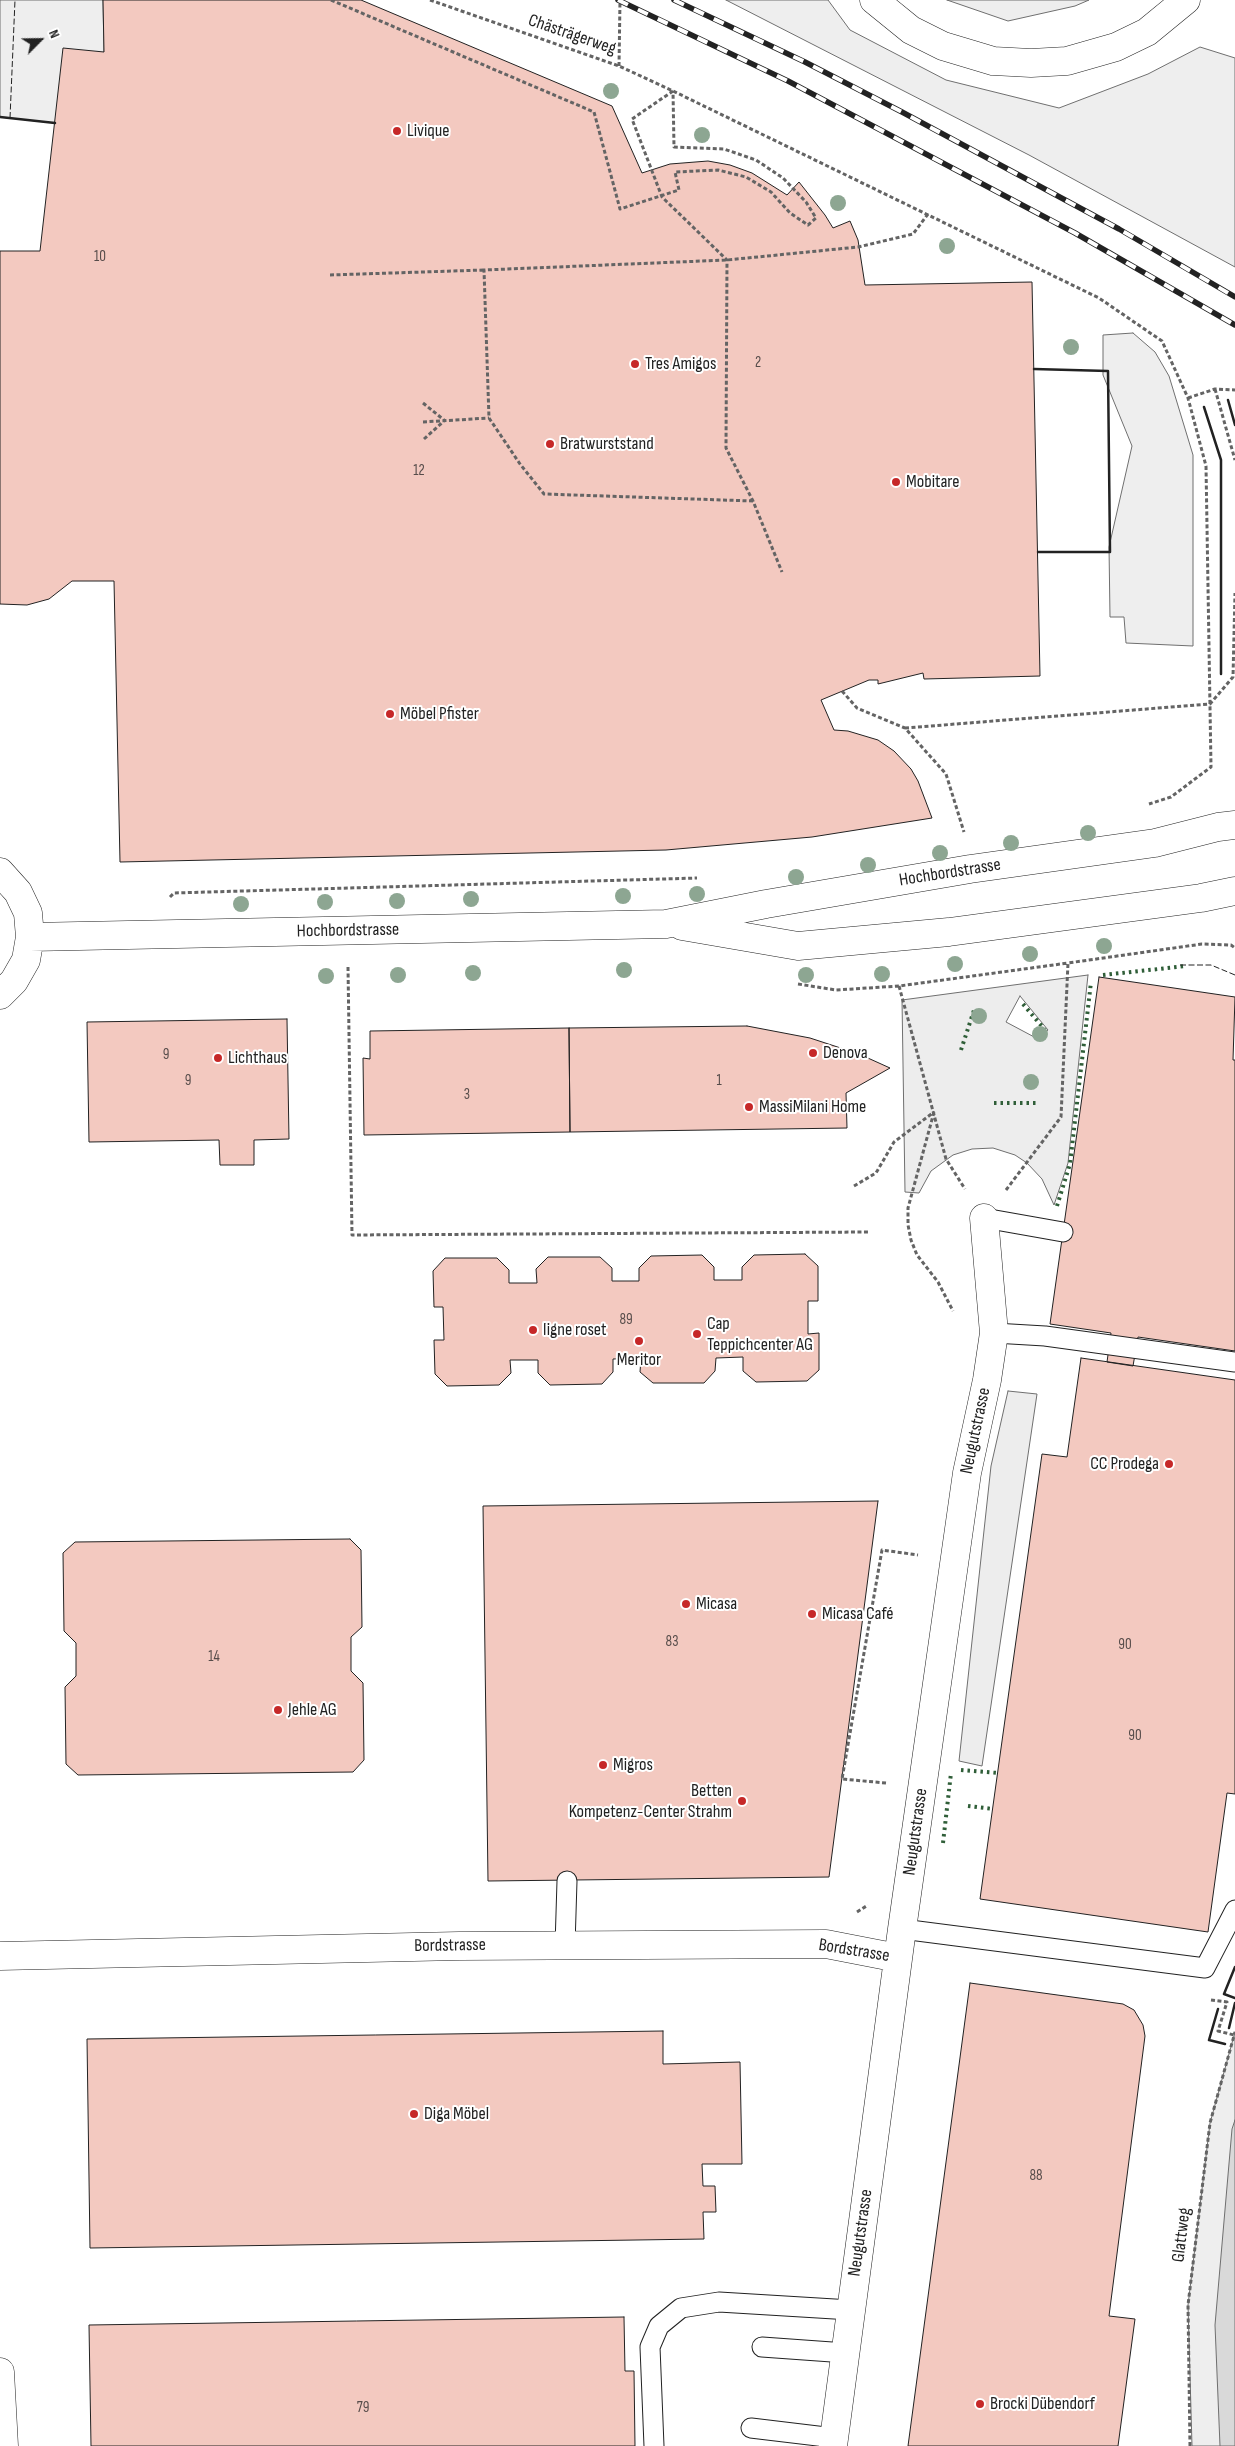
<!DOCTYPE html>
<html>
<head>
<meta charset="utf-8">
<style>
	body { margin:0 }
	#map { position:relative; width:1235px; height:2446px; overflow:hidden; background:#fff; font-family:"Sofia Sans Condensed",sans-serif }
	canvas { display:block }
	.north { position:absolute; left:15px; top:15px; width:50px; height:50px; -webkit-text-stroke:4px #fff; paint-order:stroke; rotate:67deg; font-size:14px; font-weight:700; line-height:20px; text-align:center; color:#222 }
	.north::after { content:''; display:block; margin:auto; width:18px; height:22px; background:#222; clip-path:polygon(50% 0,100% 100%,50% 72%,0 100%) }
</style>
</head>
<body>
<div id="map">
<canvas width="1235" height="2446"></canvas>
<div class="north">N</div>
</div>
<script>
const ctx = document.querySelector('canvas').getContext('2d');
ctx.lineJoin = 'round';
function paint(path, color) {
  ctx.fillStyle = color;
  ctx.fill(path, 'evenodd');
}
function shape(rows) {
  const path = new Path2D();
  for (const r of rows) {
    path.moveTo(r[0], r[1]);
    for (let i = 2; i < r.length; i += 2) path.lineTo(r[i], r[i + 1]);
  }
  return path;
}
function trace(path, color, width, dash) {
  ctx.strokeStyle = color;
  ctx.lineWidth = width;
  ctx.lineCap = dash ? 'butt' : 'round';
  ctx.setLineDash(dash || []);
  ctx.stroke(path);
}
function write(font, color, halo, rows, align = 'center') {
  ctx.font = font + ' "Sofia Sans Condensed",sans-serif';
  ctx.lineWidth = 4;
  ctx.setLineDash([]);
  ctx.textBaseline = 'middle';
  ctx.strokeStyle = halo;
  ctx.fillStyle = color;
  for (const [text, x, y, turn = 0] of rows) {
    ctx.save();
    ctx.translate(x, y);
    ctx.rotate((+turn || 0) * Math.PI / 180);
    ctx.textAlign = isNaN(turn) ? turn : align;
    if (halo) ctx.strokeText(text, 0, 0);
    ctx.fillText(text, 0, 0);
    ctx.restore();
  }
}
const green = shape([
	[0,0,103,0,104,52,55,123,0,117,0,0],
	[726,0,828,0,850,30,946,80,1059,108,1148,74,1200,47,1235,58,1235,267,1029,155,726,0],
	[947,0,1089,0,1075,6,1008,21,947,0],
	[1133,333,1155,352,1169,376,1193,455,1193,646,1126,643,1124,617,1110,617,1109,547,1132,446,1103,375,1103,335,1133,333],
	[1235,2032,1235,2446,1192,2446,1188,2305,1210,2123,1235,2032]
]);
paint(green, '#eee');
trace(green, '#6f6f6f', 1);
const parking = shape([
	[1088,975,1068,1163,1054,1205,1042,1179,1027,1163,1015,1155,993,1148,972,1149,953,1155,931,1171,919,1193,905,1192,902,1000,1088,975],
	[1020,996,1048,1030,1038,1039,1006,1022,1020,996],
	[1008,1391,1037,1394,982,1766,959,1761,991,1466,1008,1391]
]);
paint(parking, '#ededed');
trace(parking, '#6f6f6f', 1);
const water = shape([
	[1235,2120,1235,2446,1220,2446,1215,2325,1232,2129,1235,2120]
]);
paint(water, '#d9d9d9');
trace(water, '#6f6f6f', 1);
const building = shape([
	[103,0,361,0,612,106,642,173,670,164,708,161,730,165,752,173,787,195,799,182,825,215,833,228,850,221,858,240,865,285,1032,282,1040,676,924,679,923,673,878,684,878,680,869,680,821,700,834,730,848,731,878,740,894,751,911,769,918,781,932,818,812,837,666,850,120,862,114,581,72,581,49,599,27,605,0,604,0,251,40,251,63,48,104,52,103,0],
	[1099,977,1235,997,1233,1060,1235,1060,1235,1351,1138,1337,1133,1366,1107,1362,1111,1333,1050,1324,1099,977],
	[287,1019,289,1139,254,1140,254,1165,220,1165,219,1140,89,1142,87,1022,287,1019],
	[747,1026,810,1038,859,1054,890,1068,846,1093,847,1128,570,1132,569,1028,747,1026],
	[569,1028,570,1132,364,1135,363,1058,370,1059,370,1031,569,1028],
	[805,1254,818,1266,818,1301,808,1301,808,1334,819,1333,819,1370,807,1381,756,1382,743,1371,743,1357,716,1358,715,1371,704,1383,653,1383,640,1372,641,1358,613,1359,613,1372,602,1384,550,1385,538,1373,538,1360,510,1360,511,1373,499,1385,447,1386,435,1374,434,1340,444,1340,443,1307,434,1307,433,1271,445,1258,497,1258,509,1270,509,1283,537,1283,536,1269,548,1257,600,1257,612,1268,612,1281,639,1281,639,1268,651,1256,702,1255,714,1267,714,1280,742,1280,742,1267,754,1255,805,1254],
	[1081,1358,1235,1380,1235,1794,1227,1793,1208,1932,980,1899,1042,1454,1067,1457,1081,1358],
	[878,1501,829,1877,488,1881,483,1506,878,1501],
	[350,1539,361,1550,362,1627,351,1637,351,1671,363,1683,364,1760,353,1772,78,1775,66,1764,65,1687,76,1676,76,1643,64,1631,63,1553,75,1542,350,1539],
	[970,1983,1123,2004,1134,2010,1143,2025,1145,2036,1109,2316,1135,2319,1118,2446,908,2446,970,1983],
	[663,2031,663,2064,740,2062,742,2164,702,2164,703,2186,715,2186,716,2212,703,2212,704,2239,90,2248,87,2039,663,2031],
	[624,2317,625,2371,634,2371,635,2446,91,2446,89,2325,624,2317]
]);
paint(building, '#f3c9c0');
trace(building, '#222', 1);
const service = shape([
	[984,1218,1063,1232],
	[994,1333,1045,1336,1235,1362],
	[902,1929,1205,1968,1235,1910],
	[565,1946,567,1881],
	[762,2347,846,2353],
	[751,2428,834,2438],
	[654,2446,650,2347,659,2326,681,2308,719,2302,851,2310]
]);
const minor = shape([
	[0,872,18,892,28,913,30,937,26,960,14,981,0,995],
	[682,926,798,946,949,932,1201,898,1235,891],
	[30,937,666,924,766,904,970,869,1155,843,1218,827,1235,825],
	[0,1956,459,1946,826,1944,898,1958],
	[0,2372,4,2446],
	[833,2446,902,1929,967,1473,987,1380,994,1333,984,1218]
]);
const motorway = shape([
	[874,0,911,30,943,46,993,61,1031,63,1067,61,1116,47,1147,32,1186,0]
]);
trace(service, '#222', 21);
trace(minor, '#222', 29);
trace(motorway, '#222', 29);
trace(shape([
	[331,0,594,112,620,209,679,190,675,172,718,170,746,177,771,192,790,213,808,225,816,218,806,202,783,178,756,160,724,149,674,147,673,91],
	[430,0,619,66,673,91,1099,298,1162,341,1188,398,1206,466,1211,767,1171,797,1149,804],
	[619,66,620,0],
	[673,91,632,119,662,197,727,260,726,448,753,501,782,572],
	[330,275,484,270],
	[1215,389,1235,460],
	[1188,398,1215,389,1235,390],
	[423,403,444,420],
	[423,422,489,418],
	[424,439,444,421],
	[753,501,544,494,520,464,489,418,484,270,727,260,858,247,913,234,928,214],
	[842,691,857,708,905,728,946,774,964,832],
	[905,728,1210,704,1233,677,1235,593],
	[170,897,174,893,697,878],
	[348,967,352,1235,869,1232],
	[798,984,836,990,899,986,1068,963],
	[899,986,946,1159,965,1189],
	[934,1112,908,1208,908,1225,911,1240,917,1255,938,1282,953,1311],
	[854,1186,876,1173,894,1142,934,1112],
	[1006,1190,1061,1117,1068,963,1202,944,1231,945,1235,948],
	[886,1783,842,1779,882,1550,918,1555],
	[857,1912,868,1905],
	[1211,2000,1227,2002,1218,2031,1234,2035],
	[1190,2446,1188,2305,1210,2123,1235,2032]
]), '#646464', 3, [4, 2.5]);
trace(service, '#fff', 19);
trace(minor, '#fff', 28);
trace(motorway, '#fff', 28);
const rail = shape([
	[618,0,788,81,1075,233,1235,325],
	[674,0,805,62,902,112,1119,229,1235,297]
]);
trace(rail, '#222', 5.5);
trace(rail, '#fff', 4, [11]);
trace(shape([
	[1103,975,1186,966],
	[1023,1004,1045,1030],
	[961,1050,975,1007],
	[994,1103,1039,1103],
	[1057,1206,1070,1164,1091,982],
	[961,1770,998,1773],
	[968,1806,993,1809],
	[943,1843,951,1773]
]), '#2f5e38', 4, [2.5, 4]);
trace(shape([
	[10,118,15,0],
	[1180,965,1211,965,1235,975]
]), '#222', 1, [6, 2.5]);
trace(shape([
	[0,117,55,123],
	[1034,369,1108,371,1110,552,1038,552],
	[1228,400,1235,425],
	[1204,407,1221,460,1221,674],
	[1235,1967,1224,1994,1235,1998],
	[1218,2009,1209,2040,1225,2044],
	[1229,2028,1235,2003]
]), '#222', 2.5);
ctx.fillStyle = '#8da692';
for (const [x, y] of [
	[611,91],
	[702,135],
	[838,203],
	[947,246],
	[1071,347],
	[1088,833],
	[1011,843],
	[940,853],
	[868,865],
	[796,877],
	[697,894],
	[623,896],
	[471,899],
	[397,901],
	[325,902],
	[241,904],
	[1104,946],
	[1030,954],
	[955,964],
	[624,970],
	[473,973],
	[882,974],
	[398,975],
	[806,975],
	[326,976],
	[979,1016],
	[1040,1034],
	[1031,1082]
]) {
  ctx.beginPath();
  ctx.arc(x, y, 8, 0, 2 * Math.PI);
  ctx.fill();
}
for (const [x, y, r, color] of [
	[397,131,5,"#c62828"],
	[635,364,5,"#c62828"],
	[550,444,5,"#c62828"],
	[896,482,5,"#c62828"],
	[390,714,5,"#c62828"],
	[813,1053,5,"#c62828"],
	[218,1058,5,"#c62828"],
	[749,1107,5,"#c62828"],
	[533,1330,5,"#c62828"],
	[697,1334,5,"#c62828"],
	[639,1341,5,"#c62828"],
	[1169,1464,5,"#c62828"],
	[686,1604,5,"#c62828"],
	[812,1614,5,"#c62828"],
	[278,1710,5,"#c62828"],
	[603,1765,5,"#c62828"],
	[742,1801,5,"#c62828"],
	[414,2114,5,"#c62828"],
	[980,2404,5,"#c62828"]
]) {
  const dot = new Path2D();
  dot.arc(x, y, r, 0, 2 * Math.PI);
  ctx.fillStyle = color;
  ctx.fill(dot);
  trace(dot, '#fff', 2);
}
write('15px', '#564c4a', null, [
	["10",100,257],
	["2",758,363],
	["12",419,471],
	["9",166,1055],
	["9",188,1081],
	["1",719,1081],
	["3",467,1095],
	["89",626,1320],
	["83",672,1642],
	["90",1125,1645],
	["14",214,1657],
	["90",1135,1736],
	["88",1036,2176],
	["79",363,2408]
]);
write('18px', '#222', '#fff', [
	["Chästrägerweg",572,35,19],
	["Hochbordstrasse",950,873,-9],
	["Hochbordstrasse",348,931,-1],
	["Neugutstrasse",976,1431,-78],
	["Neugutstrasse",916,1832,-82],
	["Bordstrasse",450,1946,-1],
	["Bordstrasse",854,1951,9],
	["Neugutstrasse",861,2233,-82],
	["Glattweg",1182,2235,-83]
]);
write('18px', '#222', '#fff', [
	["Livique",407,131],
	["Tres Amigos",645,364],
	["Bratwurststand",560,444],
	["Mobitare",906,482],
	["Möbel Pfister",400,714],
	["Denova",823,1053],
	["Lichthaus",228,1058],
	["MassiMilani Home",759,1107],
	["Cap",707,1324],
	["Teppichcenter AG",707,1345],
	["ligne roset",543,1330],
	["Meritor",639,1360,"center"],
	["CC Prodega",1159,1464,"right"],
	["Micasa",696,1604],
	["Micasa Café",822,1614],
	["Jehle AG",288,1710],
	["Migros",613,1765],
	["Betten",732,1791,"right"],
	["Kompetenz-Center Strahm",732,1812,"right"],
	["Diga Möbel",424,2114],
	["Brocki Dübendorf",990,2404]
], 'left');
</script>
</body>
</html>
